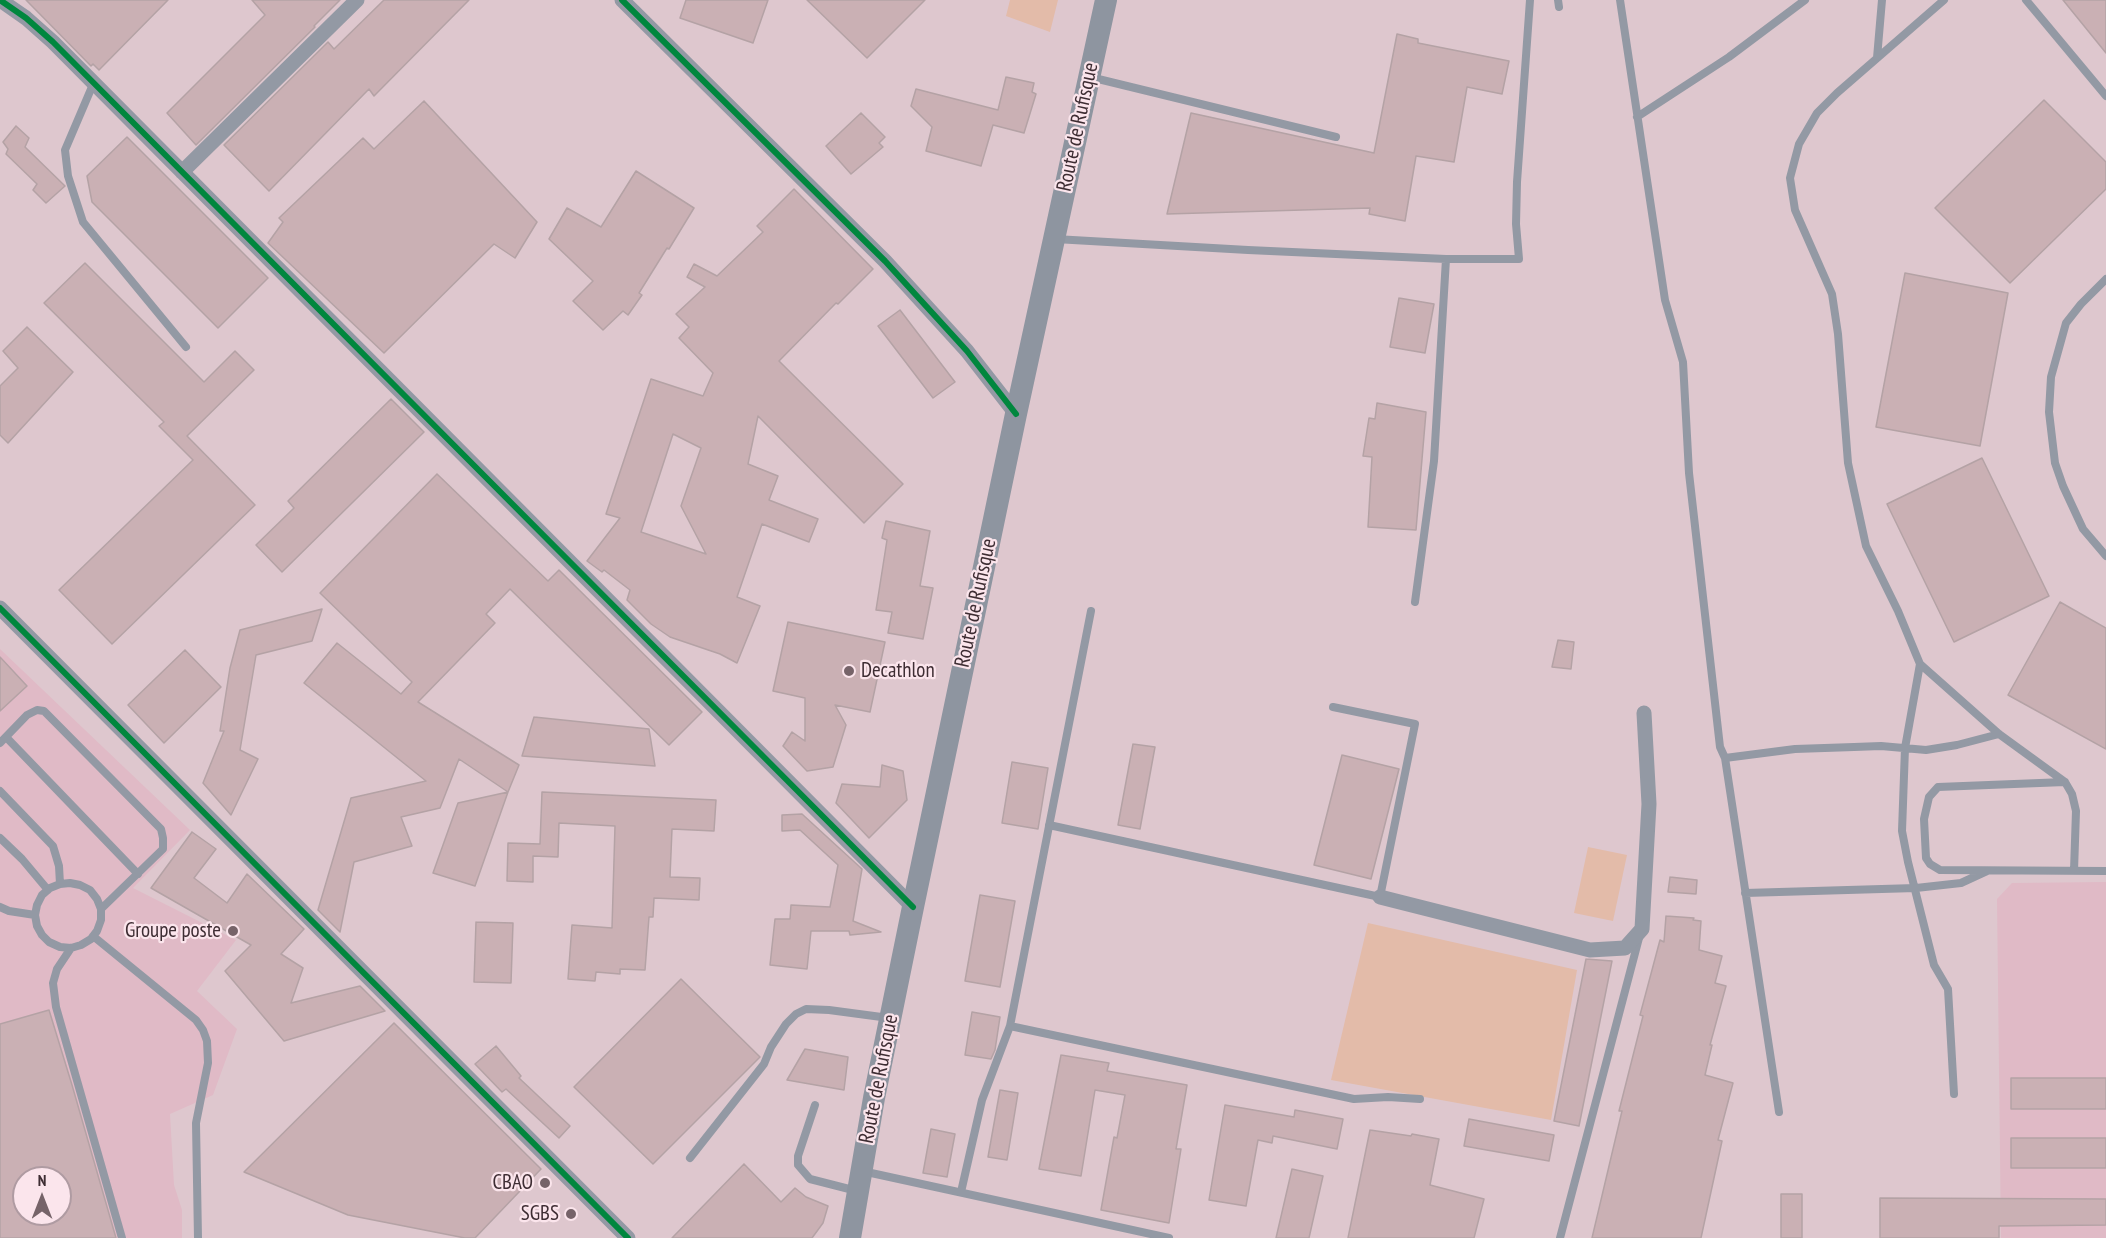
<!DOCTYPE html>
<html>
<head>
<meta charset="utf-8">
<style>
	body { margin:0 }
	#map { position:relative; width:2106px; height:1238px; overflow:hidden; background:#dec7ce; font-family:"PT Sans Narrow",sans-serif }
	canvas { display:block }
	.north { position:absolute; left:12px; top:1166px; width:60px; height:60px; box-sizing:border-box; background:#fbe5ec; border:2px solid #af9ba2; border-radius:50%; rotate:0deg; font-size:16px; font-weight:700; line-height:24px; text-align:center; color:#3e2d33 }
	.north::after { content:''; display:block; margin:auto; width:21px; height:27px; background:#766369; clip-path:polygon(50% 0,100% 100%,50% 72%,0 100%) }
</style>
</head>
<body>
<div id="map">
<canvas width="2106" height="1238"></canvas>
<div class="north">N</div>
</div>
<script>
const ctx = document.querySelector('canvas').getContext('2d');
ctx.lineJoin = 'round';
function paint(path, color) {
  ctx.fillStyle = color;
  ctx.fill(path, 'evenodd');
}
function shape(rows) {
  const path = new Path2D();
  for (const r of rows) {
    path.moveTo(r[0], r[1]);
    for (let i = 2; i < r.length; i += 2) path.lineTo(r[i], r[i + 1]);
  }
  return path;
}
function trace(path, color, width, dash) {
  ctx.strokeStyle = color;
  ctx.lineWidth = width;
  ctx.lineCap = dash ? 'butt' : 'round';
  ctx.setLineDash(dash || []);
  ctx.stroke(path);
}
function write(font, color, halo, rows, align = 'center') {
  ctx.font = font + ' "PT Sans Narrow",sans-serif';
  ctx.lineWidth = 4.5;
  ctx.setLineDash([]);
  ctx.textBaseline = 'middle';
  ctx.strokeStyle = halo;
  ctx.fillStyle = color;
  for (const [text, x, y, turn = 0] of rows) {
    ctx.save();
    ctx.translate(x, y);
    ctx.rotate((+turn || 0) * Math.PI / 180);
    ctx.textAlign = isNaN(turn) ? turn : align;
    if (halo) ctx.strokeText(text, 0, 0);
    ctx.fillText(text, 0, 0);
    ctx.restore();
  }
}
paint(shape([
	[0,649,190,830,133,888,236,940,197,991,237,1029,213,1095,170,1114,174,1185,182,1210,182,1238,0,1238],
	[24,1178,60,1178,60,1214,24,1214],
	[2106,882,2106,1238,2001,1238,1997,899,2012,883]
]), '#e0bac6');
paint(shape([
	[1010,0,1058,0,1050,32,1006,16],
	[1588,847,1627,855,1613,921,1574,913],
	[1368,923,1577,970,1551,1120,1331,1080]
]), '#e3bba9');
const building = shape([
	[26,0,168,0,99,70,93,64,91,66,26,0],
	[252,0,340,0,314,26,315,27,196,145,167,113,265,15,252,0],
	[384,0,469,0,374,96,369,89,269,191,224,145,328,42,334,49,384,0],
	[686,0,768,0,753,43,680,18,686,0],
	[807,0,925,0,867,58,807,0],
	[2063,0,2106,0,2106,53,2063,0],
	[1397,34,1418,39,1418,43,1509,61,1502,94,1467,87,1454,162,1416,156,1405,221,1369,214,1370,208,1167,214,1191,113,1374,153,1397,34],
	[1006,77,1034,83,1032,92,1036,94,1024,133,993,125,981,166,926,151,932,127,911,106,916,89,998,110,1006,77],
	[2044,100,2106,162,2106,189,2010,283,1935,208,2044,100],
	[424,101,537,222,515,258,494,244,384,353,268,243,283,222,279,218,363,138,374,149,424,101],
	[861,113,885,137,879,143,883,147,851,174,826,146,861,113],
	[16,126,29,138,25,147,65,186,46,203,33,190,37,184,6,154,8,149,3,142,16,126],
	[127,137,268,278,218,328,92,202,87,176,127,137],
	[636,171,694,208,669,249,667,248,639,293,642,295,628,315,623,311,603,330,573,301,593,281,549,239,567,208,601,227,636,171],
	[794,189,873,269,838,304,836,303,779,361,903,484,864,523,758,416,748,464,778,476,769,500,818,519,809,542,762,524,737,597,760,606,737,663,720,654,670,637,651,624,627,600,630,590,604,570,602,572,587,561,620,518,606,514,651,379,703,396,713,373,679,338,689,327,676,314,705,287,687,277,694,264,717,276,763,232,757,226,794,189],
	[673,434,701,448,681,506,706,554,641,532,673,434],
	[85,263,204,382,235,351,254,370,187,436,255,505,112,644,59,590,193,460,159,426,164,422,44,303,85,263],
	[1905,273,2008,293,1980,446,1876,427,1905,273],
	[1399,298,1434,304,1425,353,1390,347,1399,298],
	[900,310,955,382,933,398,878,326,900,310],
	[27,327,73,372,8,443,0,435,0,386,18,368,3,351,27,327],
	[391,399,424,432,282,572,256,545,294,508,288,501,391,399],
	[1377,403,1426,412,1416,530,1368,527,1372,457,1363,456,1369,418,1375,419,1377,403],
	[1982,458,2049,596,1954,642,1887,504,1982,458],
	[437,474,548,581,559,570,702,712,669,745,510,589,486,614,495,623,418,702,519,765,508,792,459,759,440,808,401,817,412,846,354,862,340,932,318,910,351,798,426,781,304,683,337,643,401,694,412,682,320,593,437,474],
	[886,521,930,531,920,586,933,588,923,639,888,633,892,612,876,610,887,540,882,538,886,521],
	[2060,602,2106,628,2106,749,2008,695,2060,602],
	[322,609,312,641,256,655,240,750,258,759,231,815,203,783,224,731,220,731,230,668,240,630,322,609],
	[788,622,885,642,870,712,835,705,846,725,833,767,807,771,783,746,792,732,805,741,805,698,773,691,788,622],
	[1558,640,1574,642,1571,669,1552,667,1558,640],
	[185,650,221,687,164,743,128,705,185,650],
	[0,657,27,686,0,711,0,657],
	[534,717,649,729,655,766,522,756,534,717],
	[1133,744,1155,747,1140,829,1118,825,1133,744],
	[1342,755,1399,769,1371,879,1314,865,1342,755],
	[1012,762,1048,768,1038,829,1002,823,1012,762],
	[882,765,903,771,907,800,869,838,836,803,842,784,880,787,882,765],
	[508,792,475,886,433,873,458,803,508,792],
	[542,792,716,800,714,831,672,829,670,877,700,878,699,900,654,898,653,917,649,917,645,970,620,969,620,974,596,972,595,981,568,979,572,925,612,928,615,826,559,823,558,857,533,856,533,882,507,881,508,843,540,844,542,792],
	[802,814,862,869,853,921,881,932,850,935,849,931,811,931,807,969,770,965,775,919,790,919,791,905,830,907,838,865,800,830,782,831,782,815,802,814],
	[192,832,216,849,194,878,227,903,247,874,304,929,281,954,303,968,291,1003,360,986,385,1011,284,1041,225,971,251,945,151,888,192,832],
	[1670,877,1697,880,1696,894,1668,892,1670,877],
	[980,895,1015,901,1000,987,965,981,980,895],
	[1666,916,1694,918,1693,920,1701,921,1699,950,1722,956,1715,983,1726,986,1710,1045,1712,1045,1705,1075,1733,1083,1718,1140,1722,1141,1701,1238,1592,1238,1622,1111,1619,1111,1643,1016,1640,1015,1660,940,1664,942,1666,916],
	[476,922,513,923,511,983,474,982,476,922],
	[1586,959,1612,961,1579,1126,1554,1121,1586,959],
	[681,979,760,1057,653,1164,574,1087,681,979],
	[49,1010,72,1085,116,1238,0,1238,0,1024,49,1010],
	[24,1178,60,1178,60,1214,24,1214,24,1178],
	[972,1012,1000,1017,995,1050,991,1059,965,1055,972,1012],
	[394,1023,541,1169,475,1238,465,1238,348,1215,244,1172,394,1023],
	[496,1046,521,1076,519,1078,570,1126,559,1138,506,1089,502,1092,475,1064,496,1046],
	[805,1049,848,1057,844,1090,787,1080,805,1049],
	[1061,1055,1109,1063,1107,1071,1187,1085,1176,1149,1181,1149,1169,1223,1101,1210,1114,1137,1117,1138,1125,1095,1095,1090,1081,1176,1039,1169,1061,1055],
	[2011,1078,2106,1078,2106,1109,2011,1109,2011,1078],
	[1000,1090,1018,1093,1007,1160,988,1157,1000,1090],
	[1225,1105,1294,1117,1295,1110,1343,1119,1337,1149,1273,1136,1272,1143,1258,1140,1246,1206,1209,1200,1225,1105],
	[1469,1119,1554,1135,1549,1161,1464,1146,1469,1119],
	[931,1129,955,1134,947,1177,923,1173,931,1129],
	[1370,1130,1411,1136,1412,1134,1439,1139,1430,1185,1484,1199,1474,1238,1348,1238,1370,1130],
	[2011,1138,2106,1138,2106,1168,2011,1168,2011,1138],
	[744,1164,781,1202,795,1188,806,1197,828,1206,823,1223,812,1238,672,1238,744,1164],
	[1292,1169,1323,1176,1309,1238,1276,1238,1292,1169],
	[1781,1194,1802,1194,1802,1238,1781,1238,1781,1194],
	[1880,1198,2106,1199,2106,1225,1999,1226,1999,1238,1880,1238,1880,1198]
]);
paint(building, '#cab0b4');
trace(building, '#b4a2a5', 1.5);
trace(shape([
	[1558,0,1559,7],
	[1620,0,1665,300,1683,362,1689,473,1720,747,1725,758,1779,1112],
	[1944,0,1837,93,1817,113,1799,144,1790,178,1795,210,1832,294,1838,334,1848,463,1866,546,1898,611,1920,664,1999,734,2065,782,2072,794,2076,811,2074,871],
	[2026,0,2106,96],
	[1877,58,1882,0],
	[1090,77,1336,137],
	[94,82,65,150,68,176,83,222,186,347],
	[1637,117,1729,57,1805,0],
	[1055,239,1248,250,1446,259,1519,259,1516,224,1517,182,1530,0],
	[2106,279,2081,304,2066,323,2051,377,2049,412,2055,463,2063,486,2083,529,2106,556],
	[1415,602,1434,461,1446,259],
	[1920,664,1905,748,1902,831,1908,862,1934,965,1948,989,1954,1094],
	[6,737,138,874],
	[0,743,27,715,37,710,44,711,161,829,163,838,163,849,101,909,101,920,97,931,91,939,81,945,71,948,60,947,49,942,42,935,37,926,35,915,37,905,42,895,50,888,60,884,70,883,80,885,90,890,97,899,101,909],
	[1725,758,1795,749,1854,747,1881,746,1926,750,1957,745,1999,734],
	[2065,782,1938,787,1929,797,1924,819,1926,858,1930,864,1940,870,2106,871],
	[0,791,53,846,59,866,60,884],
	[1049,825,1380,897,1415,724,1333,707],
	[0,838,22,859,48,890],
	[1745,893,1916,888,1961,883,1987,871],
	[0,907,9,911,35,915],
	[93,936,196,1020,203,1030,207,1041,208,1063,196,1123,198,1238],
	[71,948,57,969,53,983,56,1007,122,1238],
	[1010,1026,1354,1099,1388,1097,1420,1099],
	[815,1105,798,1156,798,1165,810,1179,857,1191],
	[690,1158,764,1064,771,1047,786,1024,796,1014,806,1009,829,1010,889,1018],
	[862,1171,1169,1238],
	[961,1192,982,1100,1010,1026,1091,611],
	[1560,1238,1639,938]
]), '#9399a4', 8);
trace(shape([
	[0,0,26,18,53,42,913,907],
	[622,0,885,261,967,351,1016,414],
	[182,172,357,0],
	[0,608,628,1238],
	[1380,897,1590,950,1625,948,1642,929,1649,804,1644,713]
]), '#9399a4', 15);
trace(shape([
	[850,1238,874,1098,913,907,1016,414,1106,0]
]), '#8e95a0', 22);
trace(shape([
	[0,0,26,18,53,42,913,907],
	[622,0,885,261,967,351,1016,414],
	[0,608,628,1238]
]), '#00873e', 6);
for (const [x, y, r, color] of [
	[849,671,6,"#766369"],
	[233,931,6,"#766369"],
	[545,1183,6,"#766369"],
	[571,1214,6,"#766369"]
]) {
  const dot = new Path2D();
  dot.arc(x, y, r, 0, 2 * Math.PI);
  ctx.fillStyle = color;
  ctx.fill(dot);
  trace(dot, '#fbe5ec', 2);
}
write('21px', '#3e2d33', '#fbe5ec', [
	["Route de Rufisque",1078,127,-78],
	["Route de Rufisque",976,603,-78],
	["Route de Rufisque",879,1079,-79]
]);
write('21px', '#3e2d33', '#fbe5ec', [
	["Decathlon",861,671,"left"],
	["Groupe poste",221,931],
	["CBAO",533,1183],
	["SGBS",559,1214]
], 'right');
</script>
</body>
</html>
